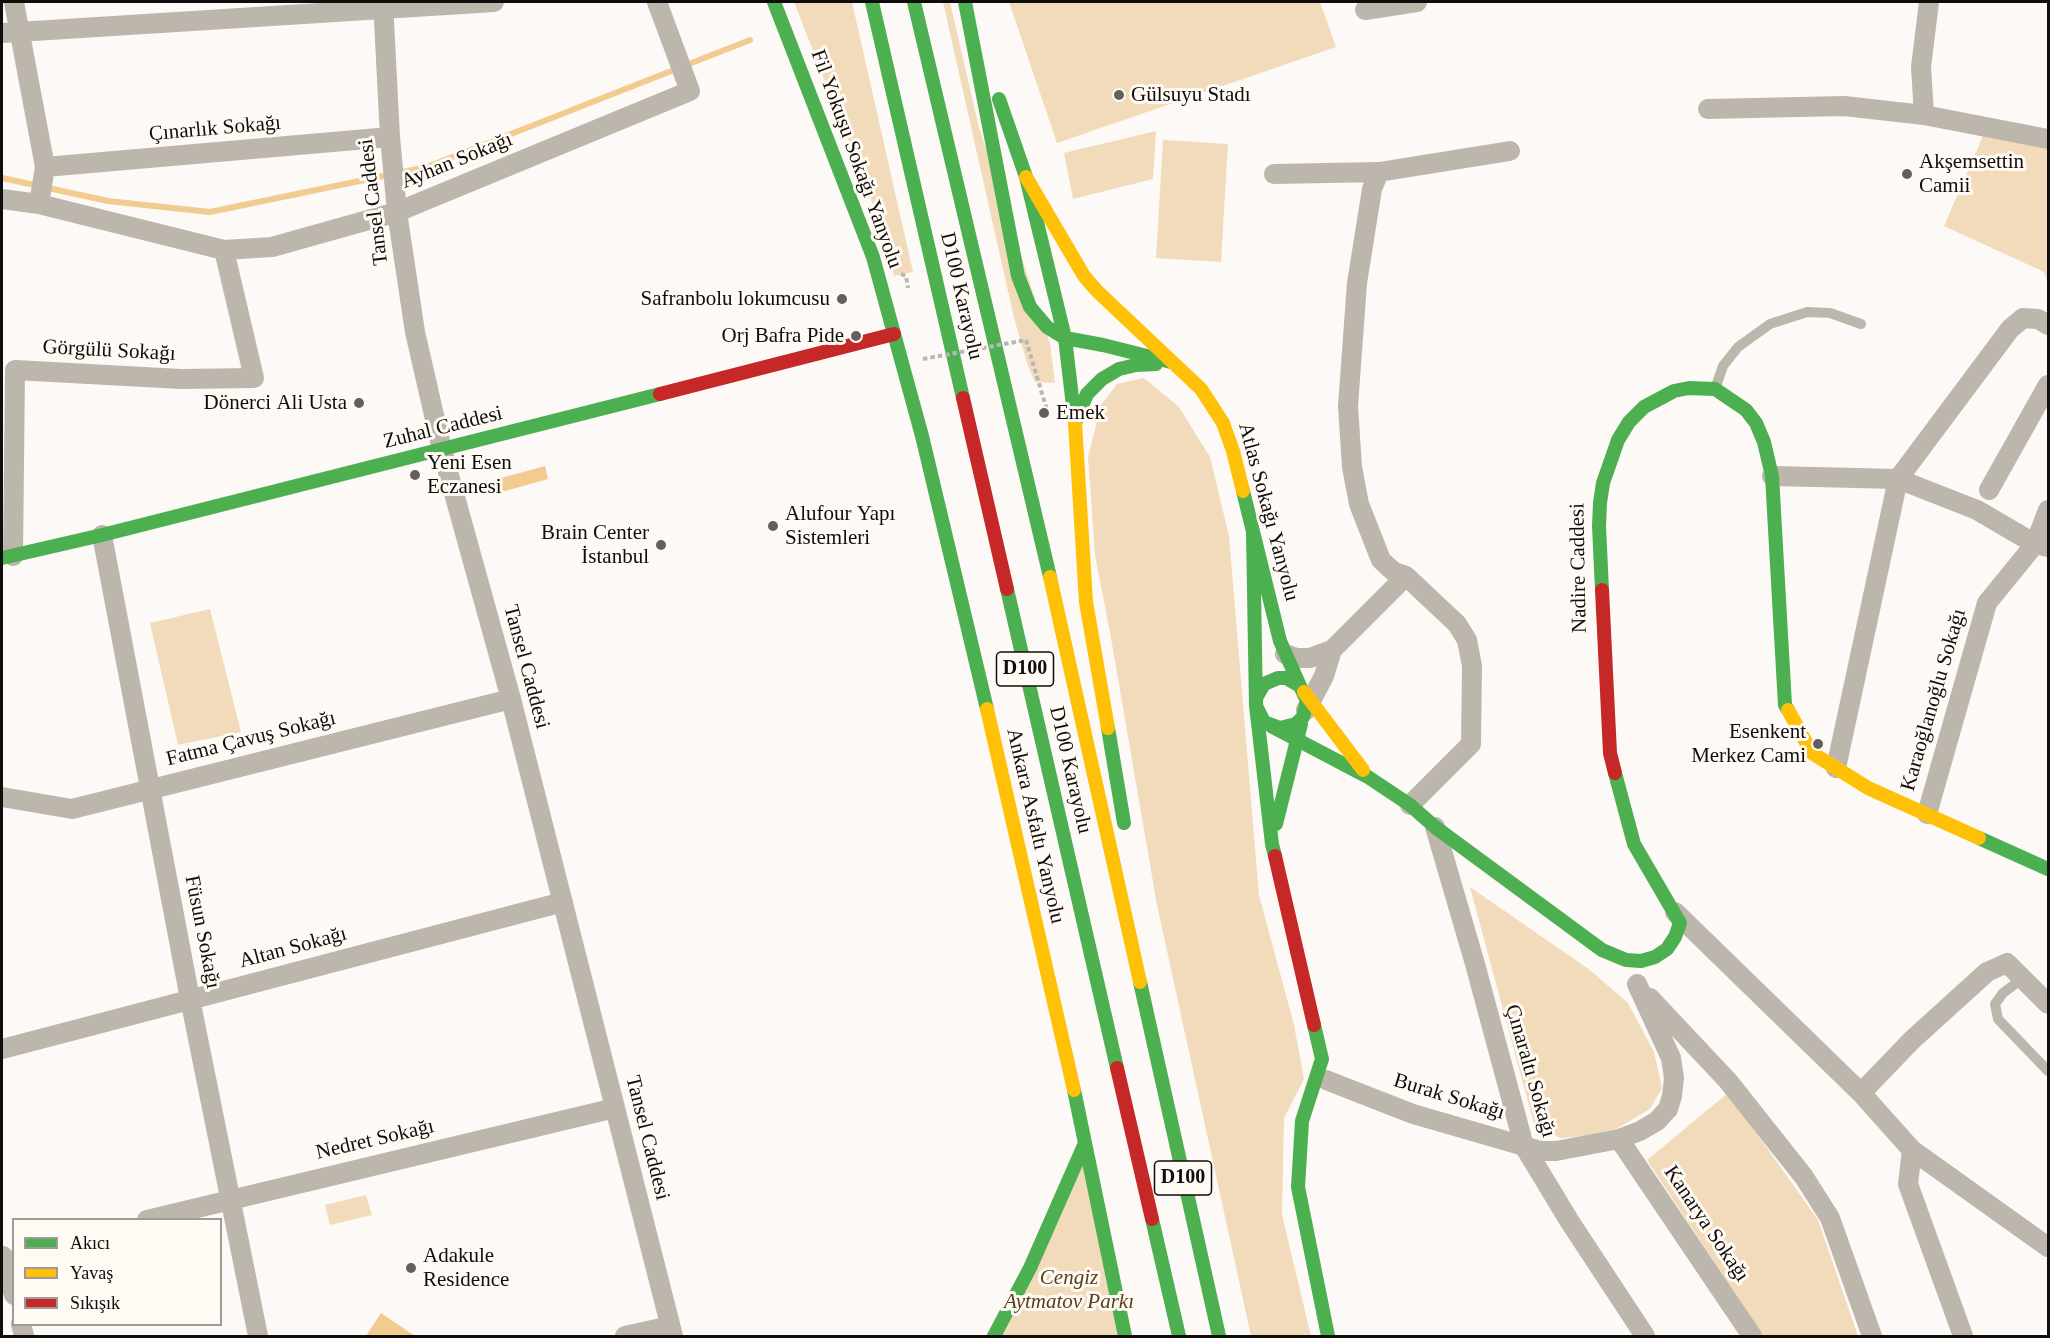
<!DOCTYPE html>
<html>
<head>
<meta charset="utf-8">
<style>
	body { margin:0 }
	#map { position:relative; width:2050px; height:1338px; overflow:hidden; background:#fcf9f6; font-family:Georgia,serif }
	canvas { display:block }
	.frame { position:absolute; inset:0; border:3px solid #0f0e0c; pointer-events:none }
	.legend { position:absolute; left:12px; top:1218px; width:210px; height:108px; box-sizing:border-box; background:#fffaf3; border:2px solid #9f9c97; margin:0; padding:8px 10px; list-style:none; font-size:18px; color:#0f0e0c }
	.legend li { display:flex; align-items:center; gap:12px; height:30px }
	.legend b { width:30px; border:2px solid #9f9c97 }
</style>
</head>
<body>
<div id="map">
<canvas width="2050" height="1338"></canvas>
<div class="frame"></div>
<ul class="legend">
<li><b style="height:8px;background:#4caf50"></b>Akıcı</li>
<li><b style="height:8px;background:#ffc107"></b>Yavaş</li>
<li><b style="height:8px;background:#c62828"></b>Sıkışık</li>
</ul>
</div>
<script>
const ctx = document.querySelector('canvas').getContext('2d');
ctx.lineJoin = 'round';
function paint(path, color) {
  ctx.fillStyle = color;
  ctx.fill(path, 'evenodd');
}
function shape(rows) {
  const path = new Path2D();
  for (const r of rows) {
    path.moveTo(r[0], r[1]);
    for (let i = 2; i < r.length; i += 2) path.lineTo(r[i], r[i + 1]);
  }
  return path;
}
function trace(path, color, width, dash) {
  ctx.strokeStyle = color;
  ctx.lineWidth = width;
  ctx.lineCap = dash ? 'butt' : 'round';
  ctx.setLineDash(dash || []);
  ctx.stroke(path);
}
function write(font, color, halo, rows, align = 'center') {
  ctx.font = font + ' Georgia,serif';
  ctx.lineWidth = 6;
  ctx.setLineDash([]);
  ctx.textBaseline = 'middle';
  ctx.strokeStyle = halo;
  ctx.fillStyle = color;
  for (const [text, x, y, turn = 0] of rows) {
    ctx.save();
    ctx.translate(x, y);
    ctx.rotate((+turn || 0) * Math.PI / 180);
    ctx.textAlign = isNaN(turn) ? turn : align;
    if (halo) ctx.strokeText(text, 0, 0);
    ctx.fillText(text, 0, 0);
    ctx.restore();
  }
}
paint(shape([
	[794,2,852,2,913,272,894,276,870,196],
	[943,2,950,2,979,128,1050,344,1055,383,1035,382,1027,363,1014,318],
	[1009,2,1320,2,1336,47,1057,143],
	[1989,122,2048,134,2048,283,2044,272,1944,226],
	[1156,131,1153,179,1073,199,1064,153],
	[1163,140,1228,144,1221,262,1156,258],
	[1144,378,1179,407,1210,457,1229,536,1259,895,1294,1025,1304,1079,1284,1118,1282,1215,1311,1336,1251,1336,1157,905,1111,638,1095,555,1088,457,1101,405,1117,384],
	[210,609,241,732,178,745,150,623],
	[1470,887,1590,970,1628,1003,1654,1052,1662,1088,1650,1109,1616,1129,1584,1136,1560,1138,1534,1124],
	[1728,1093,1818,1220,1858,1336,1763,1336,1647,1160],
	[1085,1143,1123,1336,993,1336],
	[366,1195,372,1215,330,1225,325,1205]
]), '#f2dbbb');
paint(shape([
	[545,466,548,479,498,493,494,480],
	[381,1313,415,1336,366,1336]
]), '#f2cb91');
trace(shape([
	[2,178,108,201,210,212,427,167,750,40]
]), '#f2cb91', 6);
trace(shape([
	[901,274,906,276,908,288],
	[1026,340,1049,417]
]), '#bbb7b0', 4, [4.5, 3]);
trace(shape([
	[1715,389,1723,366,1738,347,1770,324,1807,312,1830,313,1861,324],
	[2023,978,2003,993,1995,1004,1998,1019,2048,1071]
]), '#bdb6ac', 10);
trace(shape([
	[14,2,45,167,39,204],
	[383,2,390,137,397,212,415,332,442,450,511,699,673,1336],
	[1365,10,1417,2],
	[2,33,494,2],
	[1708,109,1844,106,1924,115,2048,139],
	[1924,115,1921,67,1929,2],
	[45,167,390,137],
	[1379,172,1372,189,1357,283,1348,406,1352,467,1359,504,1381,560,1394,572,1406,576,1457,624,1467,640,1472,666,1471,744,1410,805],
	[1274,174,1379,172,1510,151],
	[2,199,39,204,224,250,272,247,397,212,690,91,657,2],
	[1772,476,1898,479,1977,510,2035,544,2048,547],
	[1989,490,2048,385],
	[102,535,190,999,258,1336],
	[2036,541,2048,510],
	[13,556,15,370,181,379,254,378,224,250],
	[1285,654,1296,658,1310,658,1332,650,1406,576],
	[1306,710,1324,676,1332,650],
	[1836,768,1898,479,2010,329,2023,318,2038,319,2048,325],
	[2,797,72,809,511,699],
	[1927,814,1987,603,2035,544,2048,532],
	[1435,827,1475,964,1524,1146,1570,1222,1645,1336],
	[1675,912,1861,1093,1912,1150,2048,1247],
	[1650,998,1728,1081,1804,1177,1830,1218,1872,1336],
	[2,1049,563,902],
	[1326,1080,1413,1114,1541,1151,1556,1151,1619,1139,1640,1131,1657,1121,1668,1109,1672,1096,1674,1078,1671,1058,1637,984],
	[1861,1093,1912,1040,1987,972,2007,963,2048,1004],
	[1619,1139,1752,1336],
	[1912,1150,1908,1184,1963,1336],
	[147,1220,615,1108],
	[3,1256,14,1295],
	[21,1324,24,1336],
	[625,1336,670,1326]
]), '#bdb6ac', 20);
trace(shape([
	[774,2,873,257,922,436,987,709],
	[872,2,963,398],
	[914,2,1050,577],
	[965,2,1018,276,1030,307,1047,327,1065,338,1103,345,1171,362],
	[999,99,1026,177,1065,338,1075,423],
	[1075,423,1087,394,1102,379,1119,369,1136,365,1156,364],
	[1243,491,1280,641,1300,686],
	[1253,532,1256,706,1264,722,1280,728,1296,724,1303,717,1307,701,1300,686,1286,678,1278,678,1264,684,1256,698,1256,706,1272,844,1275,856],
	[2,558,102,535,660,394],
	[1007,589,1117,1068],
	[1602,590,1599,526,1600,503,1603,483,1618,440,1629,422,1644,407,1674,391,1689,388,1715,389,1746,410,1756,423,1764,442,1772,476,1785,705,1788,710],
	[1271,726,1368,777,1410,805,1435,827,1602,950,1626,960,1641,961,1655,957,1667,949,1675,937,1680,923,1634,844,1615,773],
	[1108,728,1124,823],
	[1276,824,1301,724],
	[1979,838,2048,869],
	[1140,982,1219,1336],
	[1314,1025,1322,1059,1302,1121,1298,1187,1328,1336],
	[1074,1090,1125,1336],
	[1152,1219,1179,1336],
	[994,1336,1030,1268,1085,1143]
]), '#4caf50', 14);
trace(shape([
	[1026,177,1084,276,1097,291,1201,389,1223,423,1233,451,1243,491],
	[1075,423,1086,602,1108,728],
	[1050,577,1140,982],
	[1304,692,1363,770],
	[987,709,1074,1090],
	[1788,710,1812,753,1868,788,1979,838]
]), '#ffc107', 14);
trace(shape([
	[660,394,894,334],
	[963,398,1007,589],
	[1602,590,1610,753,1615,773],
	[1275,856,1314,1025],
	[1117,1068,1152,1219]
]), '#c62828', 14);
trace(shape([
	[923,359,1026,340]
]), '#bbb7b0', 4, [4.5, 3]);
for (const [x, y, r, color] of [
	[1119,95,6,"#62605e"],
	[1907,174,6,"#62605e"],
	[842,299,6,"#62605e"],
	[856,336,6,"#62605e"],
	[359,403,6,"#62605e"],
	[1044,413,6,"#62605e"],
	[415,475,6,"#62605e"],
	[773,526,6,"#62605e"],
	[661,545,6,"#62605e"],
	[1818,744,6,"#62605e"],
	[411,1268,6,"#62605e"]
]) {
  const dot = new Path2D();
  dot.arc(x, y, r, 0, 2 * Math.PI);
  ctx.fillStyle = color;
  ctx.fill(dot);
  trace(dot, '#fffaf3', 2);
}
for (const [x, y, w] of [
	[1025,669,57],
	[1183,1178,57]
]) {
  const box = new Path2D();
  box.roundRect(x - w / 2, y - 17, w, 34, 4.5);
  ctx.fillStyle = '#fffaf3';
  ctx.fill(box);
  trace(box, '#0f0e0c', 1.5);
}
write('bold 20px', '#0f0e0c', null, [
	["D100",1025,669],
	["D100",1183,1178]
]);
write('21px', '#0f0e0c', '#fffaf3', [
	["Gülsuyu Stadı",1131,95],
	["Akşemsettin",1919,162],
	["Camii",1919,186],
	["Safranbolu lokumcusu",830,299,"right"],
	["Orj Bafra Pide",844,336,"right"],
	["Dönerci Ali Usta",347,403,"right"],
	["Emek",1056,413],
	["Yeni Esen",427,463],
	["Eczanesi",427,487],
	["Alufour Yapı",785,514],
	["Sistemleri",785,538],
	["Brain Center",649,533,"right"],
	["İstanbul",649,557,"right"],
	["Esenkent",1806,732,"right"],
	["Merkez Cami",1806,756,"right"],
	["Adakule",423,1256],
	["Residence",423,1280]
], 'left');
write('21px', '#0f0e0c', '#fffaf3', [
	["Çınarlık Sokağı",215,129,-5],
	["Fil Yokuşu Sokağı Yanyolu",856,159,70],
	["Ayhan Sokağı",457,161,-22],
	["Tansel Caddesi",374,202,-97],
	["D100 Karayolu",961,296,77],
	["Görgülü Sokağı",109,351,3],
	["Zuhal Caddesi",443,428,-14],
	["Atlas Sokağı Yanyolu",1268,512,75],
	["Nadire Caddesi",1579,568,-91],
	["Tansel Caddesi",526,667,75],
	["Karaoğlanoğlu Sokağı",1934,700,-74],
	["Fatma Çavuş Sokağı",251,739,-14],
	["D100 Karayolu",1070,770,77],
	["Ankara Asfaltı Yanyolu",1035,826,77],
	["Füsun Sokağı",202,932,79],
	["Altan Sokağı",293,948,-15],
	["Çınaraltı Sokağı",1530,1071,74],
	["Burak Sokağı",1449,1097,17],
	["Tansel Caddesi",647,1138,76],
	["Nedret Sokağı",375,1140,-13],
	["Kanarya Sokağı",1706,1224,56]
]);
write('italic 21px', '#57401e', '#fffaf3', [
	["Cengiz",1069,1278],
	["Aytmatov Parkı",1069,1302]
]);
</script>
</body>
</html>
